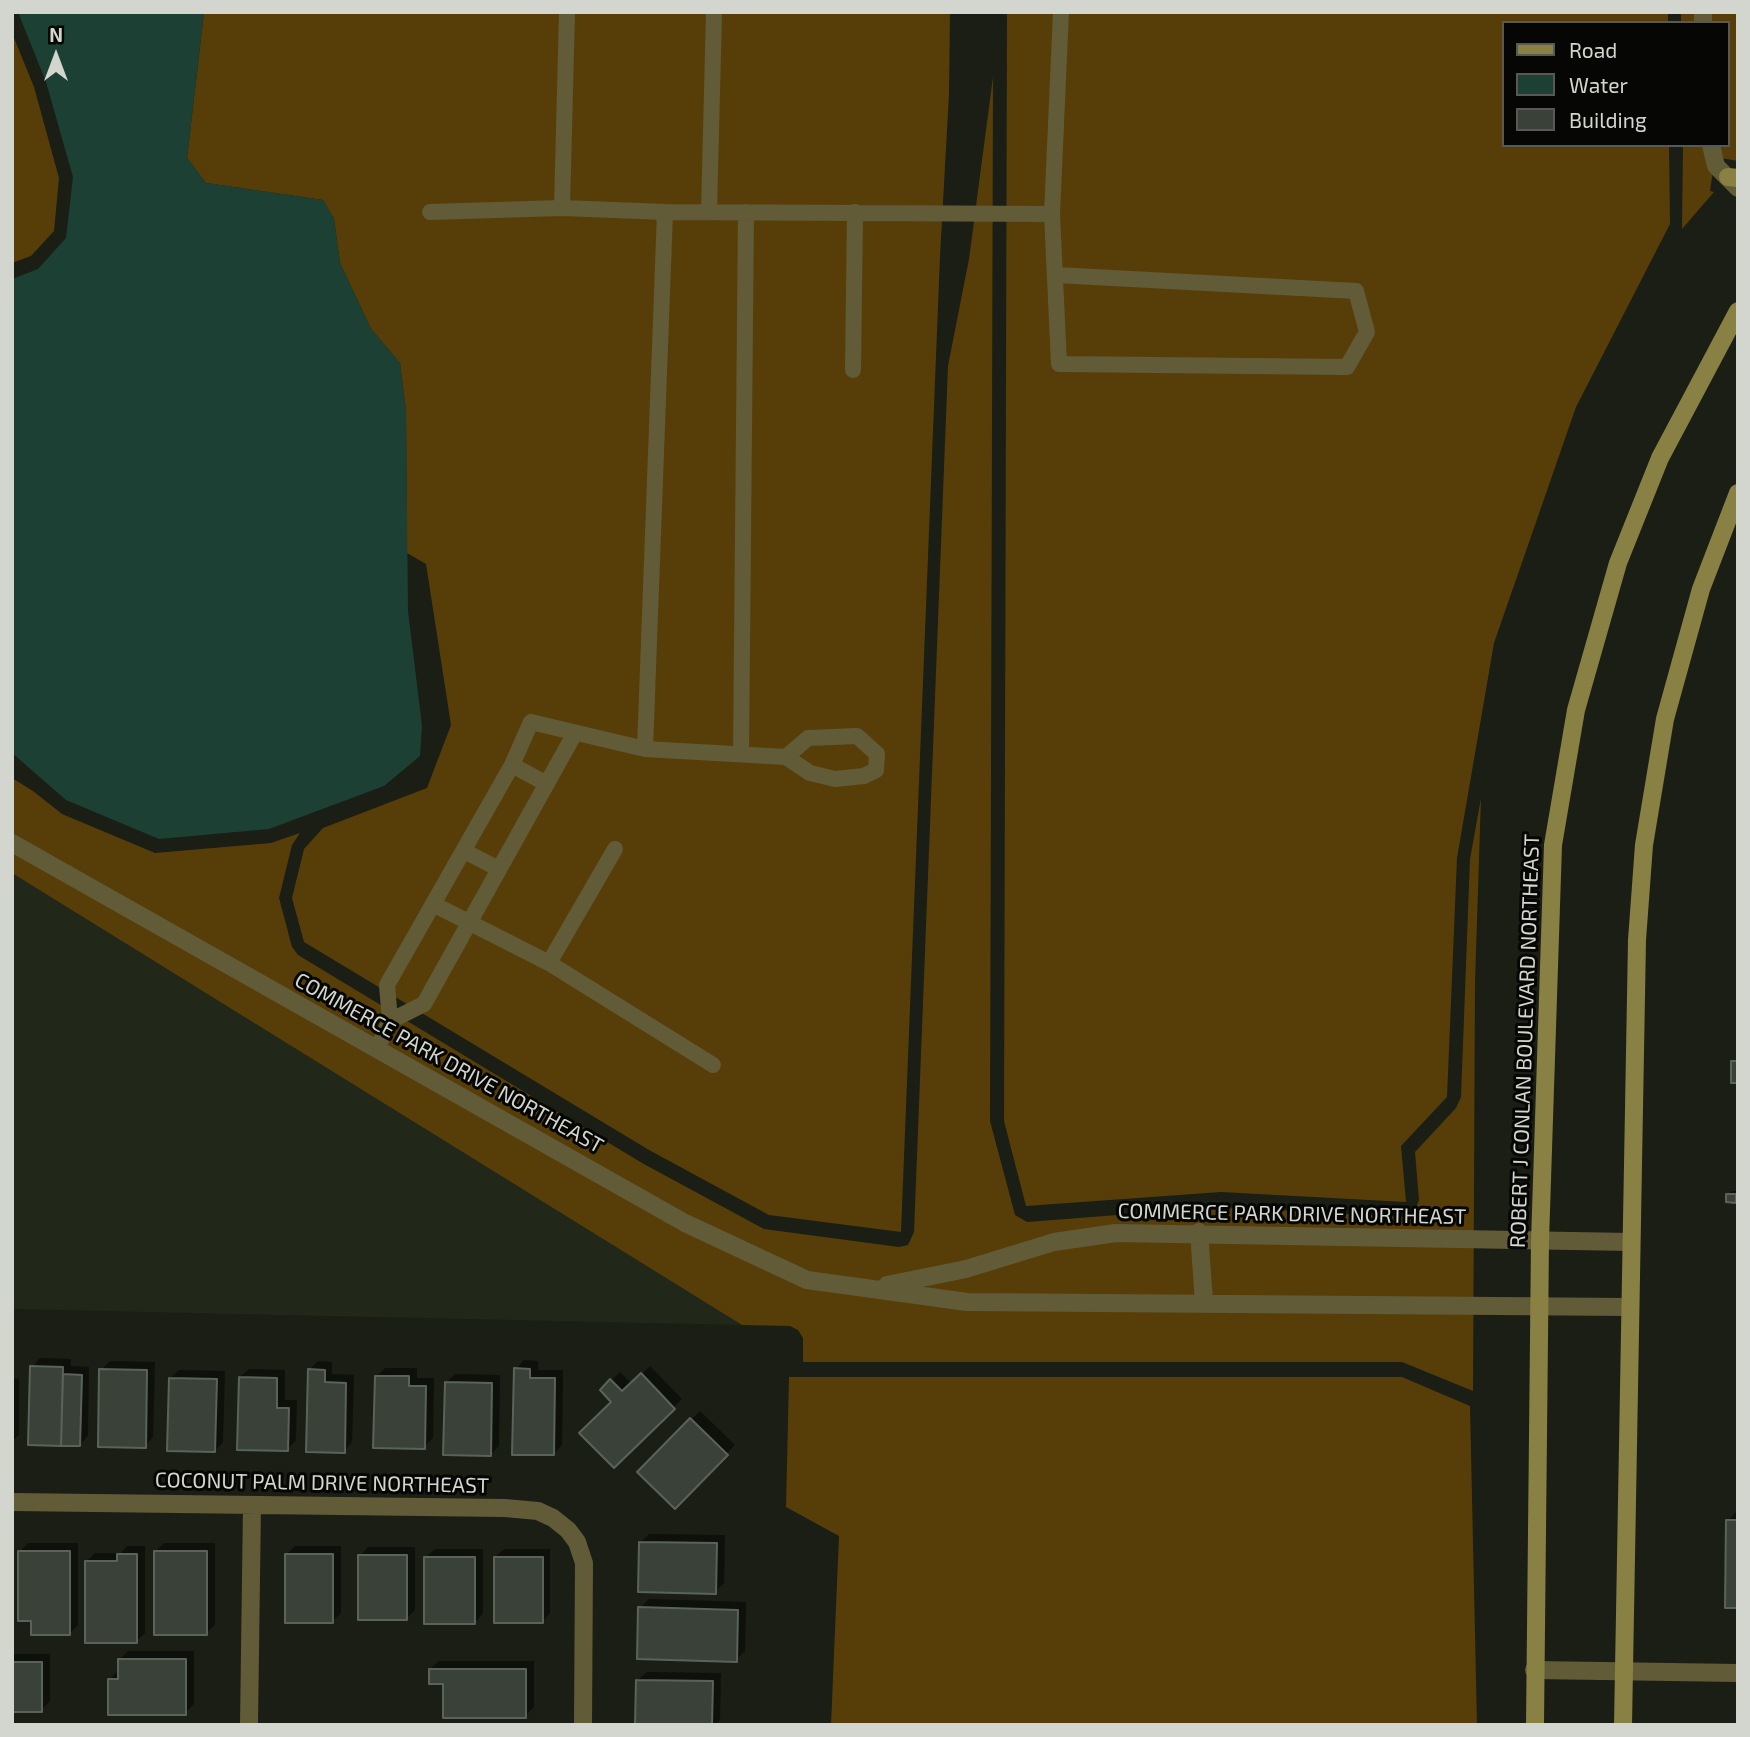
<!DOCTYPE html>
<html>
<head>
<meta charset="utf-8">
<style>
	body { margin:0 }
	#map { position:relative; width:1750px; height:1737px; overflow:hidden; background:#1a1e15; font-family:"Exo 2",sans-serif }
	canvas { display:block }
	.frame { position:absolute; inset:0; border:14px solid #d3d5cf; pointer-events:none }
	.legend { position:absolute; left:1502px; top:21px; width:228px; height:126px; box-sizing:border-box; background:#060704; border:2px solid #585955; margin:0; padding:9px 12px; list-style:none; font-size:21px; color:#d3d5cf }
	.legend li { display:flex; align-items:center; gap:14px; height:35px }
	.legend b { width:35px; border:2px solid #585955 }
	.north { position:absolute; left:21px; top:21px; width:70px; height:70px; -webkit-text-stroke:5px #060704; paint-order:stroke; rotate:0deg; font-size:19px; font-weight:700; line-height:28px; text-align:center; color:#d3d5cf }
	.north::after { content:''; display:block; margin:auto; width:24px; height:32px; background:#d3d5cf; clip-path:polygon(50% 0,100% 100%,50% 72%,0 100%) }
</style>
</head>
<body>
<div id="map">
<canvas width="1750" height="1737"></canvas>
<div class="frame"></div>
<ul class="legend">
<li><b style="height:9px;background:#888143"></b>Road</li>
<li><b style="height:19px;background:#1c4134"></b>Water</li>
<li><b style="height:19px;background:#394139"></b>Building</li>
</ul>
<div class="north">N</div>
</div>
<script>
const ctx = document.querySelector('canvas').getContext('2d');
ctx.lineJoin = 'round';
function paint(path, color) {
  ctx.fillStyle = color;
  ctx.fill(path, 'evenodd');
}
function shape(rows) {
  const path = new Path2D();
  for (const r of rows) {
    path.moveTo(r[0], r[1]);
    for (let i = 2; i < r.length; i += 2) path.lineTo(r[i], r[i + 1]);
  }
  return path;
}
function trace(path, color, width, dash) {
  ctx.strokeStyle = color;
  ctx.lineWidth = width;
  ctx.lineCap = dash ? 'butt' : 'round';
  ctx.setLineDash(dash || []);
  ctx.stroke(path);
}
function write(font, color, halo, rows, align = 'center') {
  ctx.font = font + ' "Exo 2",sans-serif';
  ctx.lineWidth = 6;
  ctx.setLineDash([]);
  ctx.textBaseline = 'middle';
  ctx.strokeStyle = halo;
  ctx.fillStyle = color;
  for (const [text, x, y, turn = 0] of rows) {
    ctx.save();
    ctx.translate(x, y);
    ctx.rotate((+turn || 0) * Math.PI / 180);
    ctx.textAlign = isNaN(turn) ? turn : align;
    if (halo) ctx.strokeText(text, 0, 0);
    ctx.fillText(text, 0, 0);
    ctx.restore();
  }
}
paint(shape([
	[12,873,742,1325,12,1309]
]), '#222819');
paint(shape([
	[204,12,950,12,949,94,940,256,901,1232,769,1215,649,1150,304,942,292,898,304,849,323,828,427,788,451,725,426,564,407,553,406,412,400,363,371,329,340,263,334,219,323,200,206,183,187,158],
	[1007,12,1668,12,1668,23,1503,23,1503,145,1669,145,1670,224,1576,407,1494,643,1457,858,1447,1097,1401,1146,1406,1202,1221,1192,1026,1206,1004,1121],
	[1681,12,1738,12,1738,161,1715,157,1710,191,1714,192,1682,229,1683,145,1727,145,1727,23,1681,23],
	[12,33,34,87,59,178,54,231,31,256,12,263],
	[993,77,990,1121,1015,1215,1027,1222,1222,1207,1405,1217,1414,1214,1419,1200,1415,1152,1456,1108,1461,1097,1470,859,1481,798,1475,982,1473,1391,1402,1362,803,1362,803,1338,798,1330,790,1326,742,1325,12,873,12,778,33,791,62,814,155,853,271,843,300,833,292,845,279,898,292,947,298,955,642,1163,764,1229,899,1247,908,1245,914,1232,948,366,969,259],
	[789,1377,1402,1377,1470,1406,1477,1725,831,1725,839,1536,786,1507]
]), '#573e09');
paint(shape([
	[18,12,204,12,187,158,206,183,323,200,334,219,340,263,371,329,400,363,406,412,408,611,422,726,420,756,384,786,269,829,159,839,66,800,12,753,12,279,38,269,66,238,73,177,46,82]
]), '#1c4134');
paint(shape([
	[1732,1191,1738,1191,1735,1201,1728,1195],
	[40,1358,71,1359,71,1366,89,1367,88,1436,79,1445,30,1444,32,1367],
	[524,1360,538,1361,538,1370,563,1370,562,1445,553,1454,516,1369],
	[110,1361,155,1362,153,1437,145,1446,101,1370],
	[318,1361,332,1362,332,1374,354,1375,352,1442,344,1451,309,1370],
	[650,1366,682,1399,614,1465,613,1402,602,1390,620,1372,632,1384],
	[385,1368,417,1368,417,1378,434,1378,433,1438,424,1447,377,1376],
	[249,1369,285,1370,285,1400,297,1400,296,1440,288,1449,240,1377],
	[179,1370,225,1371,223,1442,215,1451,170,1378],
	[455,1374,500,1375,499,1446,490,1455,446,1383],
	[12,1378,19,1379,19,1435,12,1441],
	[700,1411,735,1445,675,1506,640,1472],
	[1736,1512,1738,1512,1738,1607,1728,1521],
	[649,1534,725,1535,724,1583,715,1592,641,1542],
	[28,1543,78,1543,78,1625,70,1633,33,1619,20,1552],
	[164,1543,215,1543,215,1625,206,1633,155,1552],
	[127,1546,145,1546,145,1633,136,1641,87,1561,95,1553,121,1553],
	[295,1546,341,1546,341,1613,332,1622,287,1554],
	[368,1547,415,1547,415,1610,406,1619,360,1556],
	[435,1549,483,1549,483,1614,475,1622,426,1557],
	[504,1549,550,1549,550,1613,542,1622,495,1557],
	[649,1599,746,1602,745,1651,736,1660,640,1608],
	[128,1651,194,1651,194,1704,185,1713,110,1679,119,1670,119,1660],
	[12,1654,50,1654,50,1701,41,1710,12,1710],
	[439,1661,534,1661,534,1707,525,1716,445,1682,430,1669],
	[647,1672,721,1673,720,1720,715,1725,637,1725,638,1680],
	[12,1723,48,1723,48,1725,12,1725],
	[122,1723,191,1723,191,1725,121,1725]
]), '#0007');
const building = shape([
	[1731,1061,1738,1061,1738,1083,1731,1083,1731,1061],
	[1726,1194,1736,1194,1736,1203,1726,1202,1726,1194],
	[30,1366,63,1367,61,1446,28,1445,30,1366],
	[514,1368,530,1369,530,1378,555,1378,554,1455,512,1455,514,1368],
	[99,1369,147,1370,146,1448,98,1447,99,1369],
	[308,1369,325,1370,325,1382,346,1383,345,1453,306,1452,308,1369],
	[641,1373,675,1409,614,1468,579,1433,611,1402,600,1390,610,1379,622,1391,641,1373],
	[63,1374,82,1375,80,1446,61,1446,63,1374],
	[375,1376,409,1376,409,1386,426,1386,425,1449,373,1448,375,1376],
	[239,1377,277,1378,277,1408,289,1408,288,1451,237,1450,239,1377],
	[169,1378,217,1379,215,1452,167,1451,169,1378],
	[445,1382,492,1383,491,1456,443,1455,445,1382],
	[690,1418,728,1455,675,1509,637,1472,690,1418],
	[1726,1520,1738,1520,1738,1608,1725,1608,1726,1520],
	[639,1542,717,1543,716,1594,638,1592,639,1542],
	[18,1551,70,1551,70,1635,31,1635,31,1621,18,1621,18,1551],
	[154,1551,207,1551,207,1635,154,1635,154,1551],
	[117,1554,137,1554,137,1643,85,1643,85,1561,117,1561,117,1554],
	[285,1554,333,1554,333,1623,285,1623,285,1554],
	[358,1555,407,1555,407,1620,358,1620,358,1555],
	[424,1557,475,1557,475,1624,424,1624,424,1557],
	[494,1557,543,1557,543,1623,494,1623,494,1557],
	[638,1607,738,1610,737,1662,637,1659,638,1607],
	[118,1659,186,1659,186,1715,108,1715,108,1679,118,1679,118,1659],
	[12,1662,42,1662,42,1712,12,1712,12,1662],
	[429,1669,526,1669,526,1718,443,1718,443,1684,429,1684,429,1669],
	[636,1680,713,1681,712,1725,635,1725,636,1680]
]);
paint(building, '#394139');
trace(building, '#5a635a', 2);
trace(shape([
	[567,12,562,208,665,212],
	[430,212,562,208],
	[709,212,714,12],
	[1052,214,1061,12],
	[853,370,855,212],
	[575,733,424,1004,390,1021,387,985,512,765,531,722,645,749,786,757,810,773,835,779,864,776,876,770,877,754,857,736,808,738,786,757],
	[645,749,665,212,1052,214,1059,364,1347,367,1367,332,1356,291,1056,275],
	[741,752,746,212],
	[512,765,547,784],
	[464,851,497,868],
	[433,904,549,963,615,849],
	[549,963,713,1065],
	[377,1049,390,1021]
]), '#615c37', 16);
trace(shape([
	[1703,23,1703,12],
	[1711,145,1716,166,1738,188],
	[12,843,685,1223,807,1280,967,1302,1629,1307],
	[1199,1232,1204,1302],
	[887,1285,966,1269,1054,1242,1116,1233,1630,1242],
	[12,1502,505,1508,538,1511,553,1518,568,1530,577,1542,584,1563,583,1725],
	[1534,1670,1738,1673],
	[249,1725,252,1505]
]), '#615c37', 18);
trace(shape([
	[1728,177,1738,178],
	[1535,1725,1540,1241,1553,845,1576,710,1618,563,1660,458,1738,311],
	[1623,1725,1637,940,1644,845,1665,719,1701,589,1738,493]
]), '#888143', 18);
write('21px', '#d3d5cf', '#060704', [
	["ROBERT J CONLAN BOULEVARD NORTHEAST",1525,1041,-88],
	["COMMERCE PARK DRIVE NORTHEAST",449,1063,29],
	["COMMERCE PARK DRIVE NORTHEAST",1292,1214,1],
	["COCONUT PALM DRIVE NORTHEAST",322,1483,1]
]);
</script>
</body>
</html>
